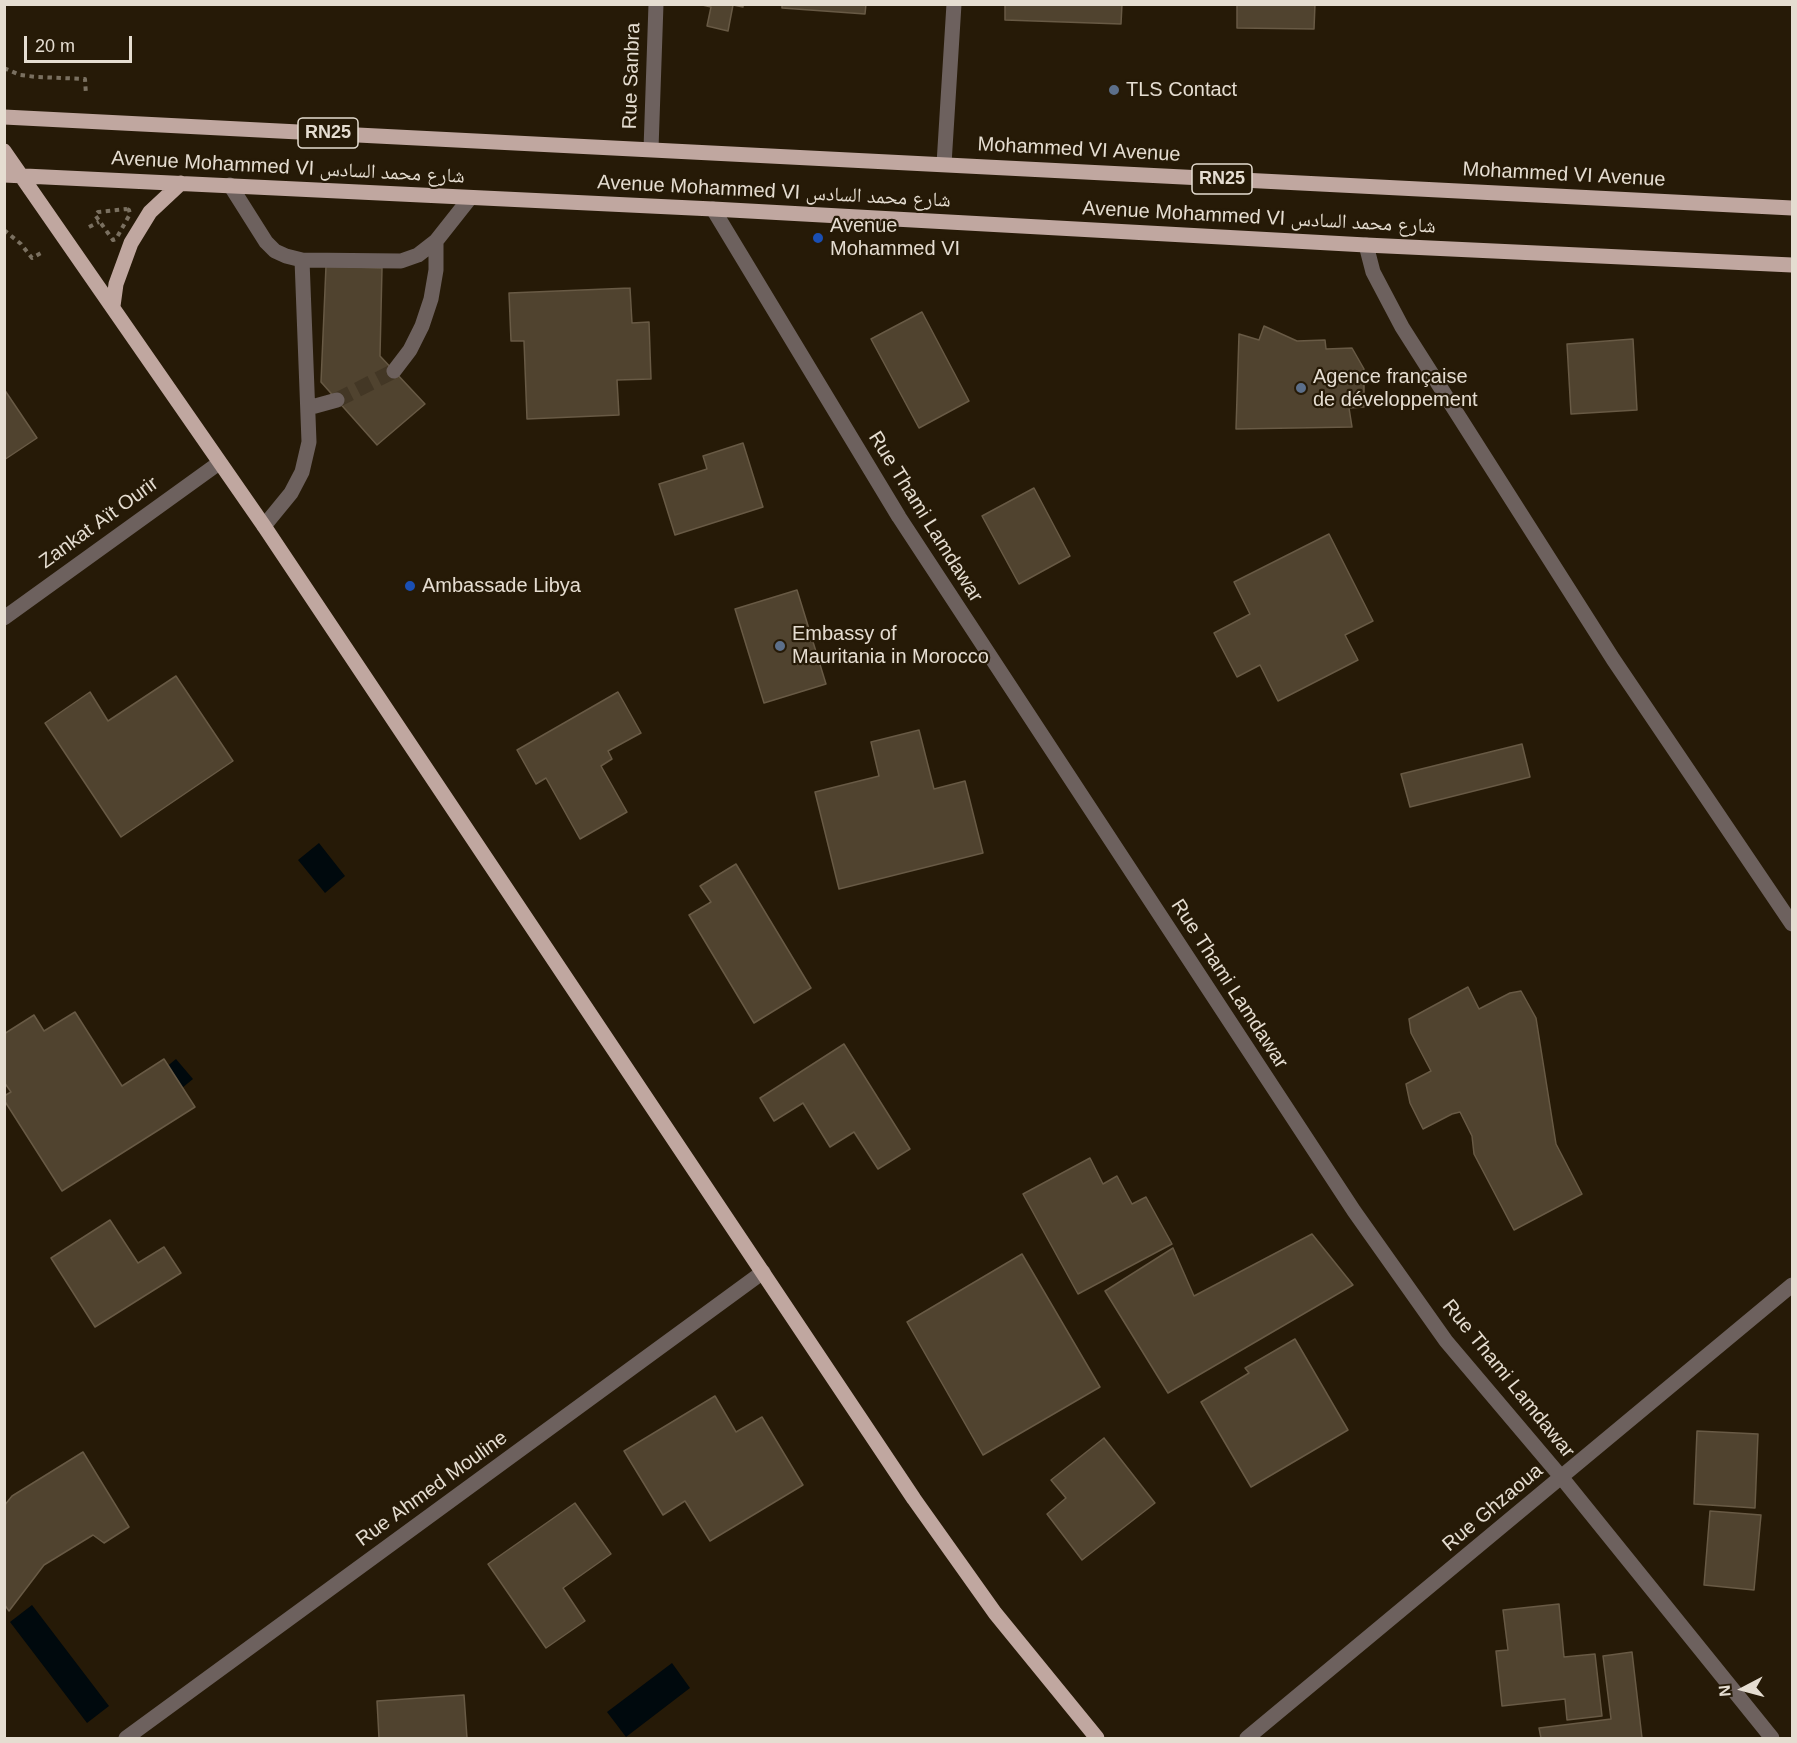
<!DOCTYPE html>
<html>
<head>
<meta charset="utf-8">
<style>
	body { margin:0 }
	#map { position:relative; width:1797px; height:1743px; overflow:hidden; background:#261a07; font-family:Helvetica,sans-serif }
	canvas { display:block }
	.frame { position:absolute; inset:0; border:6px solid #e5ddd1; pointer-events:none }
	.north { position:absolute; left:1713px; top:1659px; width:60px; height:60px; -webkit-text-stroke:4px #261a07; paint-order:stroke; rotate:264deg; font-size:16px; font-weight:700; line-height:24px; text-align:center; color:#e5ddd1 }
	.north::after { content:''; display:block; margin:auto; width:21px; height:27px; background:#e5ddd1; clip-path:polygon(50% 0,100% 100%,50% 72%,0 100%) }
	.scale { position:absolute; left:24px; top:36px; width:108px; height:27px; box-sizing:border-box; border:3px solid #e5ddd1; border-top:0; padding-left:8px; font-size:18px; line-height:21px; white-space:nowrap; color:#e5ddd1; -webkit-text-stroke:4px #261a07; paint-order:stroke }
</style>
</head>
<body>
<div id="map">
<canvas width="1797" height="1743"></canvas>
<div class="frame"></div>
<div class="north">N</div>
<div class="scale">20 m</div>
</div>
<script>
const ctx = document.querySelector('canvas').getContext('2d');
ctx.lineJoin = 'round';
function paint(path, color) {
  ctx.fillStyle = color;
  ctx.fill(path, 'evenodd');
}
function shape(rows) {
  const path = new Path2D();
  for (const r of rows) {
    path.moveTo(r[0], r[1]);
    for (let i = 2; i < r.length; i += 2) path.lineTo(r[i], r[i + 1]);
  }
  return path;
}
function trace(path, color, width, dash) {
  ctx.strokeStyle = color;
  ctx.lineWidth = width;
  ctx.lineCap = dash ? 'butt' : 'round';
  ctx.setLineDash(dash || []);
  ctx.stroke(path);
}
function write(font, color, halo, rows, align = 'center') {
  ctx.font = font + ' Helvetica,"Noto Naskh Arabic",sans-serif';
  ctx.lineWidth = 4.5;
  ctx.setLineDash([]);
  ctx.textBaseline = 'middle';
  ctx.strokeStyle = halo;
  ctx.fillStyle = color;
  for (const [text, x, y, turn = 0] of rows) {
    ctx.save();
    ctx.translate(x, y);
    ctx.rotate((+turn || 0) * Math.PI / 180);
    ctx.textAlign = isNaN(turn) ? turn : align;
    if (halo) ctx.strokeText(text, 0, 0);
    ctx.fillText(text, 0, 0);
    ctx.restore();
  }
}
paint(shape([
	[319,843,345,876,325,893,298,860],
	[176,1059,193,1079,160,1106,143,1086],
	[32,1605,109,1706,87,1723,10,1622],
	[672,1663,690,1688,626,1737,607,1712]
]), '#00090d');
const building = shape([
	[698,4,743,4,743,7,733,5,728,31,707,26,711,7,698,4],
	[782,4,866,4,865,14,782,8,782,4],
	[1005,4,1122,4,1121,24,1005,20,1005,4],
	[1237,4,1315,4,1314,29,1237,28,1237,4],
	[326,266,382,268,380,356,425,404,377,445,321,382,326,266],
	[630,288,632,323,649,322,651,379,617,380,619,415,527,419,524,341,511,341,509,293,630,288],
	[922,312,969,401,919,428,871,339,922,312],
	[1264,326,1297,341,1325,340,1326,349,1352,348,1364,369,1364,407,1349,408,1352,427,1236,429,1239,334,1259,340,1264,326],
	[1633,339,1637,410,1571,414,1567,344,1633,339],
	[4,389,37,438,4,460,4,389],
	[743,443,763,507,675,535,659,484,707,469,703,456,743,443],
	[1034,488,1070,556,1019,584,982,516,1034,488],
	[1329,534,1373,621,1345,635,1358,660,1278,701,1260,665,1237,677,1214,633,1250,614,1234,582,1329,534],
	[797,590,826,684,764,703,735,609,797,590],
	[176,676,233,761,121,837,45,723,90,692,108,721,176,676],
	[618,692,641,733,608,751,612,759,601,766,627,812,580,839,546,778,536,784,517,750,618,692],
	[919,730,934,789,965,781,983,853,839,889,815,792,879,776,871,742,919,730],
	[1522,744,1530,777,1410,807,1401,774,1522,744],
	[736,864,811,988,754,1023,689,915,711,902,700,886,736,864],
	[1468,987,1479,1009,1510,993,1521,991,1536,1018,1556,1144,1582,1194,1514,1230,1474,1154,1472,1136,1460,1112,1452,1114,1423,1129,1410,1103,1406,1084,1431,1071,1411,1033,1409,1019,1468,987],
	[75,1012,122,1086,164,1059,195,1107,62,1191,4,1100,4,1096,11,1092,4,1082,4,1034,34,1015,44,1031,75,1012],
	[844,1044,910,1149,878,1169,854,1132,830,1147,803,1103,774,1121,760,1098,844,1044],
	[1090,1158,1103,1184,1117,1176,1132,1204,1146,1197,1172,1244,1078,1294,1023,1194,1090,1158],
	[110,1220,138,1263,164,1247,181,1273,95,1327,51,1258,110,1220],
	[1312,1234,1353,1285,1168,1393,1105,1291,1173,1248,1194,1296,1312,1234],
	[1022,1254,1100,1387,983,1455,907,1322,1022,1254],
	[1295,1339,1348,1430,1251,1487,1201,1402,1249,1373,1245,1368,1295,1339],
	[715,1396,736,1432,762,1417,803,1485,710,1541,685,1501,663,1515,624,1451,715,1396],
	[1697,1431,1758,1434,1755,1508,1694,1504,1697,1431],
	[1104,1438,1155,1503,1082,1560,1047,1514,1066,1498,1051,1480,1104,1438],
	[83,1452,129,1527,104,1543,93,1535,44,1565,9,1611,4,1604,4,1506,12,1496,83,1452],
	[575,1503,611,1554,563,1588,585,1621,546,1648,488,1564,575,1503],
	[1710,1511,1761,1515,1754,1590,1704,1585,1710,1511],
	[1559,1604,1564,1657,1595,1654,1602,1716,1567,1720,1565,1699,1502,1706,1496,1651,1508,1650,1503,1610,1559,1604],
	[1632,1652,1642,1738,1541,1738,1539,1728,1611,1719,1603,1656,1632,1652],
	[464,1695,467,1738,379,1738,377,1701,464,1695]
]);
paint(building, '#50432f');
trace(building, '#685a45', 1.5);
trace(shape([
	[337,400,394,371]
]), '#433725', 15, [15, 8]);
trace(shape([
	[4,68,20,75,37,77,85,79,86,95],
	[127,209,129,210,130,214,116,239,113,240,95,215,98,212,127,209],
	[89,227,99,222],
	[4,230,21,244,32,258,43,252]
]), '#7a7060', 4, [4.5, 4.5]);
trace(shape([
	[651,149,656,4],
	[944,164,954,4],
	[230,185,266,242,275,251,286,256,302,260,401,261,418,255,436,241,470,198],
	[713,209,899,517,1354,1211,1446,1341,1562,1478,1772,1738],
	[1366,245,1373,272,1402,327,1613,659,1792,924],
	[394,371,410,350,422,326,431,299,436,270,436,241],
	[308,408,337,400],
	[264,526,291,493,302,472,309,442,302,260],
	[4,618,219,463],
	[126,1738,763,1272],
	[1247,1738,1792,1285]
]), '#6d615e', 15);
trace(shape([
	[4,117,1792,208],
	[4,151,264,526,914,1499,995,1613,1097,1738],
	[4,175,713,209,1366,245,1792,265],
	[113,306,116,284,131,243,150,212,181,183]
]), '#c0a7a0', 15);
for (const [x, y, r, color] of [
	[1114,90,6,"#5c6f8a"],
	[818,238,6,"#1a4fb4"],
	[1301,388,6,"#5c6f8a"],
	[410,586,6,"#1a4fb4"],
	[780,646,6,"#5c6f8a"]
]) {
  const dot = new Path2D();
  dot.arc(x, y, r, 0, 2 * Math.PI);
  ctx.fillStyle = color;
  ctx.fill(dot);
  trace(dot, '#261a07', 2);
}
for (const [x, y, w] of [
	[328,133,60],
	[1222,179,60]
]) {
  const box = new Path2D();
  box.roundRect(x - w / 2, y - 15, w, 30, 4.5);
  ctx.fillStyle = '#261a07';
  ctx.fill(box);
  trace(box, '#e5ddd1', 1.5);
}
write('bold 18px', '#e5ddd1', null, [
	["RN25",328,133],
	["RN25",1222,179]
]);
write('20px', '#e5ddd1', '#261a07', [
	["Rue Sanbra",632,76,-88],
	["Mohammed VI Avenue",1079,150,3],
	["Avenue Mohammed VI شارع محمد السادس",288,168,3],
	["Mohammed VI Avenue",1564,175,3],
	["Avenue Mohammed VI شارع محمد السادس",774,192,3],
	["Avenue Mohammed VI شارع محمد السادس",1259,218,3],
	["Rue Thami Lamdawar",925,517,58],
	["Zankat Aït Ourir",99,523,-36],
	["Rue Thami Lamdawar",1229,984,57],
	["Rue Thami Lamdawar",1508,1379,51],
	["Rue Ahmed Mouline",432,1489,-36],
	["Rue Ghzaoua",1493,1508,-40]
]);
write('20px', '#e5ddd1', '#261a07', [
	["TLS Contact",1126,90],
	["Avenue",830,226],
	["Mohammed VI",830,249],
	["Agence française",1313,377],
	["de développement",1313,400],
	["Ambassade Libya",422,586],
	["Embassy of",792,634],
	["Mauritania in Morocco",792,657]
], 'left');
</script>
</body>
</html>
